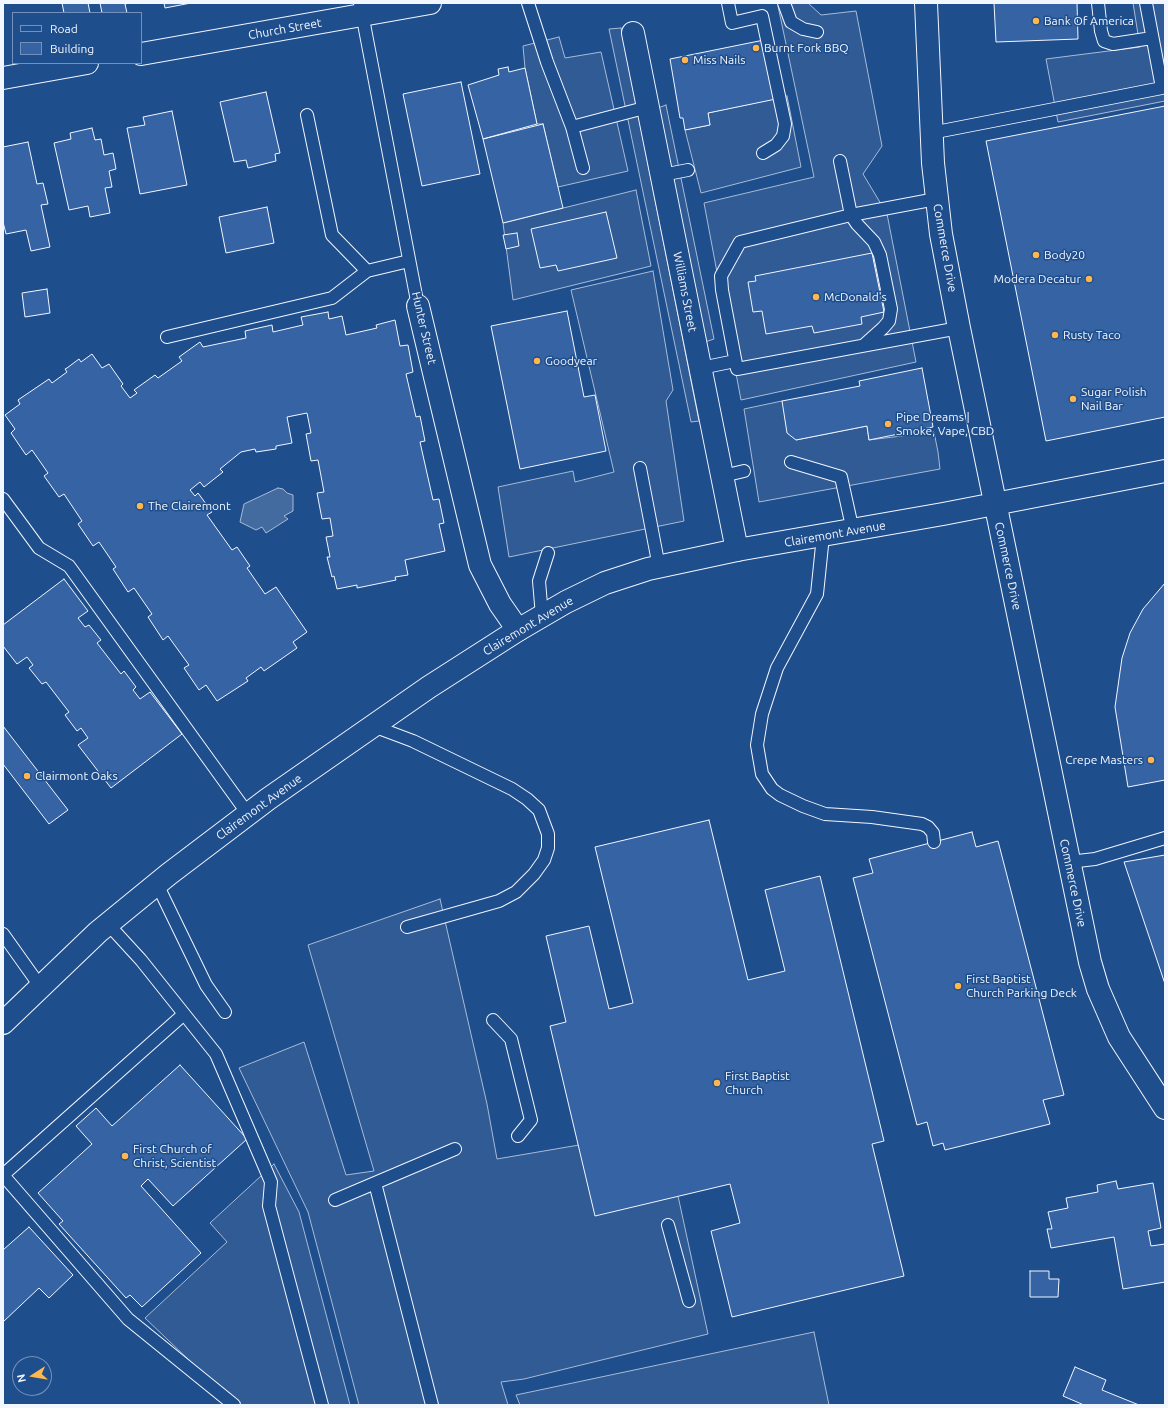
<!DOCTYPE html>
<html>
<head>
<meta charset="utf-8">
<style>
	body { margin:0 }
	#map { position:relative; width:1168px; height:1408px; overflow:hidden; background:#1f4e8c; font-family:Ubuntu,sans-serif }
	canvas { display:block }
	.frame { position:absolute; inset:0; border:4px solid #f2f6ff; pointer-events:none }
	.legend { position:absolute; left:12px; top:12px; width:130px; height:52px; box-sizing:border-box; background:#1f4e8c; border:1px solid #7391ba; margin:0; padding:5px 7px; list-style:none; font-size:12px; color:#f2f6ff }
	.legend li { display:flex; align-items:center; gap:8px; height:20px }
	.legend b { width:20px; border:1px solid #7391ba }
	.north { position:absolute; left:12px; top:1356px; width:40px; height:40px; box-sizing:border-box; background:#1f4e8c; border:1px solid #7391ba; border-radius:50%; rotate:258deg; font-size:11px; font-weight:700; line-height:16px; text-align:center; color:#f2f6ff }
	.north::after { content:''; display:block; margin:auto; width:14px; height:18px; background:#ffb74d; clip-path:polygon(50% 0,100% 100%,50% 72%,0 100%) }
</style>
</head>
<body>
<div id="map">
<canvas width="1168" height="1408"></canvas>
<div class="frame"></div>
<ul class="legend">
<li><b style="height:5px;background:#1f4e8c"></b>Road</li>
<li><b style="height:11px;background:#3563a3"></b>Building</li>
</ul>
<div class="north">N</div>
</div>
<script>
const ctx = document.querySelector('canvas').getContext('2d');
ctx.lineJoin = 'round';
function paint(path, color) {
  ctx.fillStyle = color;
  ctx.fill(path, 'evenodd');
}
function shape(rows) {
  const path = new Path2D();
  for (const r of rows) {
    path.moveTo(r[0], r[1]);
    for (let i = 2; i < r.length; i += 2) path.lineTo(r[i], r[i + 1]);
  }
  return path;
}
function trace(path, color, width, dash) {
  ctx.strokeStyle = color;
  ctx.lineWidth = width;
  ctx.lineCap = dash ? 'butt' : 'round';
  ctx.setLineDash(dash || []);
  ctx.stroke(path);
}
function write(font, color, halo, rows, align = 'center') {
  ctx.font = font + ' Ubuntu,sans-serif';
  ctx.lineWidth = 3;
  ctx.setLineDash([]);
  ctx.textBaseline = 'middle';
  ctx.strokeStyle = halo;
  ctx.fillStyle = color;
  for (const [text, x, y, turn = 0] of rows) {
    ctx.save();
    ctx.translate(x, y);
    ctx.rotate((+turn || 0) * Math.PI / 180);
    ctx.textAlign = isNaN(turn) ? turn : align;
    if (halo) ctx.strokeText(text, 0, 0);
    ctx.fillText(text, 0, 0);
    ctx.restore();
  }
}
const built = shape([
	[788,3,808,3,821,15,856,11,882,146,863,174,887,214,916,362,741,400,704,203,814,177,778,6,788,3],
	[1133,3,1165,3,1165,101,1058,122,1046,59,1140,47,1133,3],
	[621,28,699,421,691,422,609,29,621,28],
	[559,37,565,58,601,52,628,171,558,187,543,124,537,124,525,68,523,46,559,37],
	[787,96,801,167,701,193,685,130,710,125,708,113,787,96],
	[666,105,714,339,705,342,658,108,666,105],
	[636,190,651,266,513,300,503,223,636,190],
	[653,271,673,390,666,401,684,521,509,557,498,487,573,471,575,482,614,472,571,290,653,271],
	[782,401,796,440,867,426,869,440,934,432,938,452,940,469,759,502,744,409,782,401],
	[440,899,487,1104,497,1159,579,1145,678,1196,708,1334,524,1379,501,1382,508,1405,359,1405,308,1212,239,1068,304,1042,346,1175,374,1171,308,945,440,899],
	[274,1164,299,1212,350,1405,236,1405,145,1318,227,1242,210,1223,274,1164],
	[814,1332,829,1405,520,1405,516,1395,814,1332]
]);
paint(built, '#305b95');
trace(built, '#a8bbd7', 1);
const water = shape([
	[278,488,283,489,287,493,293,495,293,511,284,516,288,519,266,533,262,527,256,530,240,522,244,504,278,488]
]);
paint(water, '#446ba0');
trace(water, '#a8bbd7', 1);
const building = shape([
	[62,3,88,3,90,13,64,13,62,3],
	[100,3,130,3,125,4,127,13,102,13,100,3],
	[164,3,191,3,165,8,164,3],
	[994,3,1077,3,1078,39,996,42,994,3],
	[764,40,776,99,708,113,710,125,685,130,683,118,680,118,670,59,764,40],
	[508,67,509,72,525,68,537,124,483,139,468,85,499,75,498,69,508,67],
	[461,82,480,174,422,186,403,94,461,82],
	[266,92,280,153,275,154,276,161,248,168,246,160,234,162,220,102,266,92],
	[1165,106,1165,417,1046,441,986,141,1165,106],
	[172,111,187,185,140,194,127,128,145,125,143,117,172,111],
	[543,124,563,208,503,223,483,139,543,124],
	[92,128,95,140,101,139,104,155,113,153,116,169,109,171,112,187,105,188,110,213,90,217,88,206,69,210,54,143,71,139,70,133,92,128],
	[28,142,37,184,43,183,48,204,41,205,50,247,31,251,26,230,6,234,3,222,3,147,28,142],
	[267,207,274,243,226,253,219,217,267,207],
	[606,212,617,258,558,271,556,265,540,268,531,229,606,212],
	[517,233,519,246,506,249,503,235,517,233],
	[872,253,884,312,861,317,862,324,814,333,812,326,766,334,762,311,753,312,748,282,756,281,755,276,872,253],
	[47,289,50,313,25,317,22,293,47,289],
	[567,311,584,397,595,395,606,451,520,469,491,326,567,311],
	[328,312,329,319,342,316,346,335,377,328,376,325,395,320,400,346,408,345,413,372,406,374,416,417,420,416,425,441,420,442,433,500,439,499,444,523,439,524,445,551,405,560,408,575,395,577,396,580,357,588,357,585,337,589,334,576,332,577,327,557,330,557,326,537,333,536,330,518,322,519,317,493,324,492,318,460,311,461,306,434,311,433,307,413,287,417,292,443,276,446,276,449,256,452,255,449,241,452,220,469,223,472,204,487,200,482,190,490,195,496,198,493,212,512,207,515,232,550,237,547,250,566,247,568,265,594,276,587,307,632,293,642,297,648,264,671,261,667,246,678,248,681,217,701,206,685,199,690,184,668,189,665,168,636,163,640,148,617,152,614,134,588,128,592,113,569,116,567,99,542,93,546,78,524,82,521,64,494,59,497,44,476,48,473,32,450,26,455,11,433,15,429,5,415,20,404,18,400,49,379,52,383,67,372,65,369,67,368,79,359,81,362,92,354,102,368,109,364,123,384,121,386,130,398,137,393,134,390,155,375,158,378,182,361,179,357,200,342,203,347,246,338,245,331,272,325,273,332,303,325,301,317,328,312],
	[922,368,933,427,869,440,867,426,796,440,787,433,782,401,860,386,859,381,922,368],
	[64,579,88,611,78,618,85,627,89,625,101,640,97,643,121,674,124,671,136,687,133,690,140,699,150,692,182,734,111,788,78,745,88,738,81,728,77,731,65,715,69,712,46,682,42,684,29,668,33,665,27,657,17,664,3,646,3,625,64,579],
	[1165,583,1165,780,1128,787,1115,707,1122,658,1130,633,1143,609,1165,583],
	[3,726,68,810,49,824,3,764,3,726],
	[709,820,748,980,785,971,765,890,820,876,884,1141,872,1144,904,1276,732,1317,711,1231,740,1223,730,1184,595,1216,550,1026,566,1022,546,936,589,926,609,1009,633,1003,595,847,709,820],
	[972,832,976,847,998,841,1064,1095,1043,1100,1050,1124,945,1150,943,1143,933,1146,927,1122,917,1125,853,878,873,873,869,859,972,832],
	[1165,855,1165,984,1124,862,1165,855],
	[180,1065,247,1139,173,1206,148,1179,141,1186,201,1253,142,1307,130,1295,126,1298,59,1224,63,1221,38,1193,92,1144,76,1126,96,1108,112,1126,180,1065],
	[1116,1181,1118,1189,1153,1183,1161,1228,1148,1231,1151,1246,1165,1244,1165,1282,1123,1289,1114,1237,1051,1248,1047,1229,1052,1229,1048,1212,1068,1208,1066,1198,1098,1192,1097,1185,1116,1181],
	[29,1227,73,1275,49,1298,39,1288,3,1322,3,1250,29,1227],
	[1030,1271,1049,1271,1049,1279,1059,1279,1058,1297,1030,1297,1030,1271],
	[1075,1367,1106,1380,1102,1390,1139,1405,1084,1405,1063,1396,1075,1367]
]);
paint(building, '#3563a3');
trace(building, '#f2f6ff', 1);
const lane = shape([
	[360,3,418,306],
	[528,3,547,62,572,127,648,107],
	[728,3,732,23,762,16,785,124,783,136,776,145,763,153],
	[784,3,791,22,803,29,817,32],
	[1098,3,1101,31,1104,41,1113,44,1152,38],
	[307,115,332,235,367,271],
	[572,127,583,168],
	[931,133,1162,88,1146,3],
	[840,161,851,215,857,224,874,242,880,255,891,309,889,321,883,328,864,345],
	[662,175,688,170],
	[936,199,851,215,740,242,721,276,722,290,737,369,959,328],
	[167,337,332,298,367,271,409,261],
	[701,368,735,361],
	[791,462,841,477,853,531],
	[640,468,659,567],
	[723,476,744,471],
	[3,499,39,548,69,566,248,814],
	[823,536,817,594,777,668,762,714,757,745,762,774,772,789,780,795,803,806,825,814,872,817,922,824,928,827,933,833,934,842],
	[542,616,539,581,548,553],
	[373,726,413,741,512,789,527,799,539,810,548,834,548,848,544,860,534,874,516,892,499,901,407,927],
	[1069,862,1095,859,1165,838],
	[157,884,206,985,225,1012],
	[108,924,141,960,216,1054,271,1182,269,1206,322,1405],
	[3,934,40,986],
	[493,1020,511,1039,531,1120,518,1136],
	[3,1175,128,1319,234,1405],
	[3,1175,184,1014],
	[375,1183,432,1405],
	[335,1200,455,1149],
	[668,1225,689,1301]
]);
const street = shape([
	[633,33,737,550],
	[418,306,480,565,500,604,518,630]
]);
const secondary = shape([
	[926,3,933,163,941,234,959,328,1090,962,1098,989,1119,1037,1165,1108],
	[141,54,430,3],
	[3,78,87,63],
	[3,1023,98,932,169,874,268,799,429,687,518,630,566,602,605,583,648,569,737,550,943,514,1165,471]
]);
trace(lane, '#f2f6ff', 14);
trace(street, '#f2f6ff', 24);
trace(secondary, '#f2f6ff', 24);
trace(lane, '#1f4e8c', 12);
trace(street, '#1f4e8c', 22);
trace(secondary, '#1f4e8c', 22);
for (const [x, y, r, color] of [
	[1036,21,4,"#ffb74d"],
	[756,48,4,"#ffb74d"],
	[685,60,4,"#ffb74d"],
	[1036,255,4,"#ffb74d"],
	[1089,279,4,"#ffb74d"],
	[816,297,4,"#ffb74d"],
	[1055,335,4,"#ffb74d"],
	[537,361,4,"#ffb74d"],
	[1073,399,4,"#ffb74d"],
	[888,424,4,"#ffb74d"],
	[140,506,4,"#ffb74d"],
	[1151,760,4,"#ffb74d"],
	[27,776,4,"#ffb74d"],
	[958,986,4,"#ffb74d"],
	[717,1083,4,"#ffb74d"],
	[125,1156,4,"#ffb74d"]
]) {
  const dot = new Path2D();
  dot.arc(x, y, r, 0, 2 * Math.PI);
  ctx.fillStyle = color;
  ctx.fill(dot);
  trace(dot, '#1f4e8c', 1.5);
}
write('12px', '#f2f6ff', '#1f4e8c', [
	["Bank Of America",1044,21],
	["Burnt Fork BBQ",764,48],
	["Miss Nails",693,60],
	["Body20",1044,255],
	["Modera Decatur",1081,279,"right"],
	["McDonald's",824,297],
	["Rusty Taco",1063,335],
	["Goodyear",545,361],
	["Sugar Polish",1081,392],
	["Nail Bar",1081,406],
	["Pipe Dreams |",896,417],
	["Smoke, Vape, CBD",896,431],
	["The Clairemont",148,506],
	["Crepe Masters",1143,760,"right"],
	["Clairmont Oaks",35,776],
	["First Baptist",966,979],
	["Church Parking Deck",966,993],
	["First Baptist",725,1076],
	["Church",725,1090],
	["First Church of",133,1149],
	["Christ, Scientist",133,1163]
], 'left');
write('12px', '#f2f6ff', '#1f4e8c', [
	["Church Street",285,29,-10],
	["Commerce Drive",945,248,80],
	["Williams Street",685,292,79],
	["Hunter Street",424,328,77],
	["Clairemont Avenue",835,534,-10],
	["Commerce Drive",1008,566,78],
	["Clairemont Avenue",528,626,-31],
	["Clairemont Avenue",259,807,-36],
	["Commerce Drive",1073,883,78]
]);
</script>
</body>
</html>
